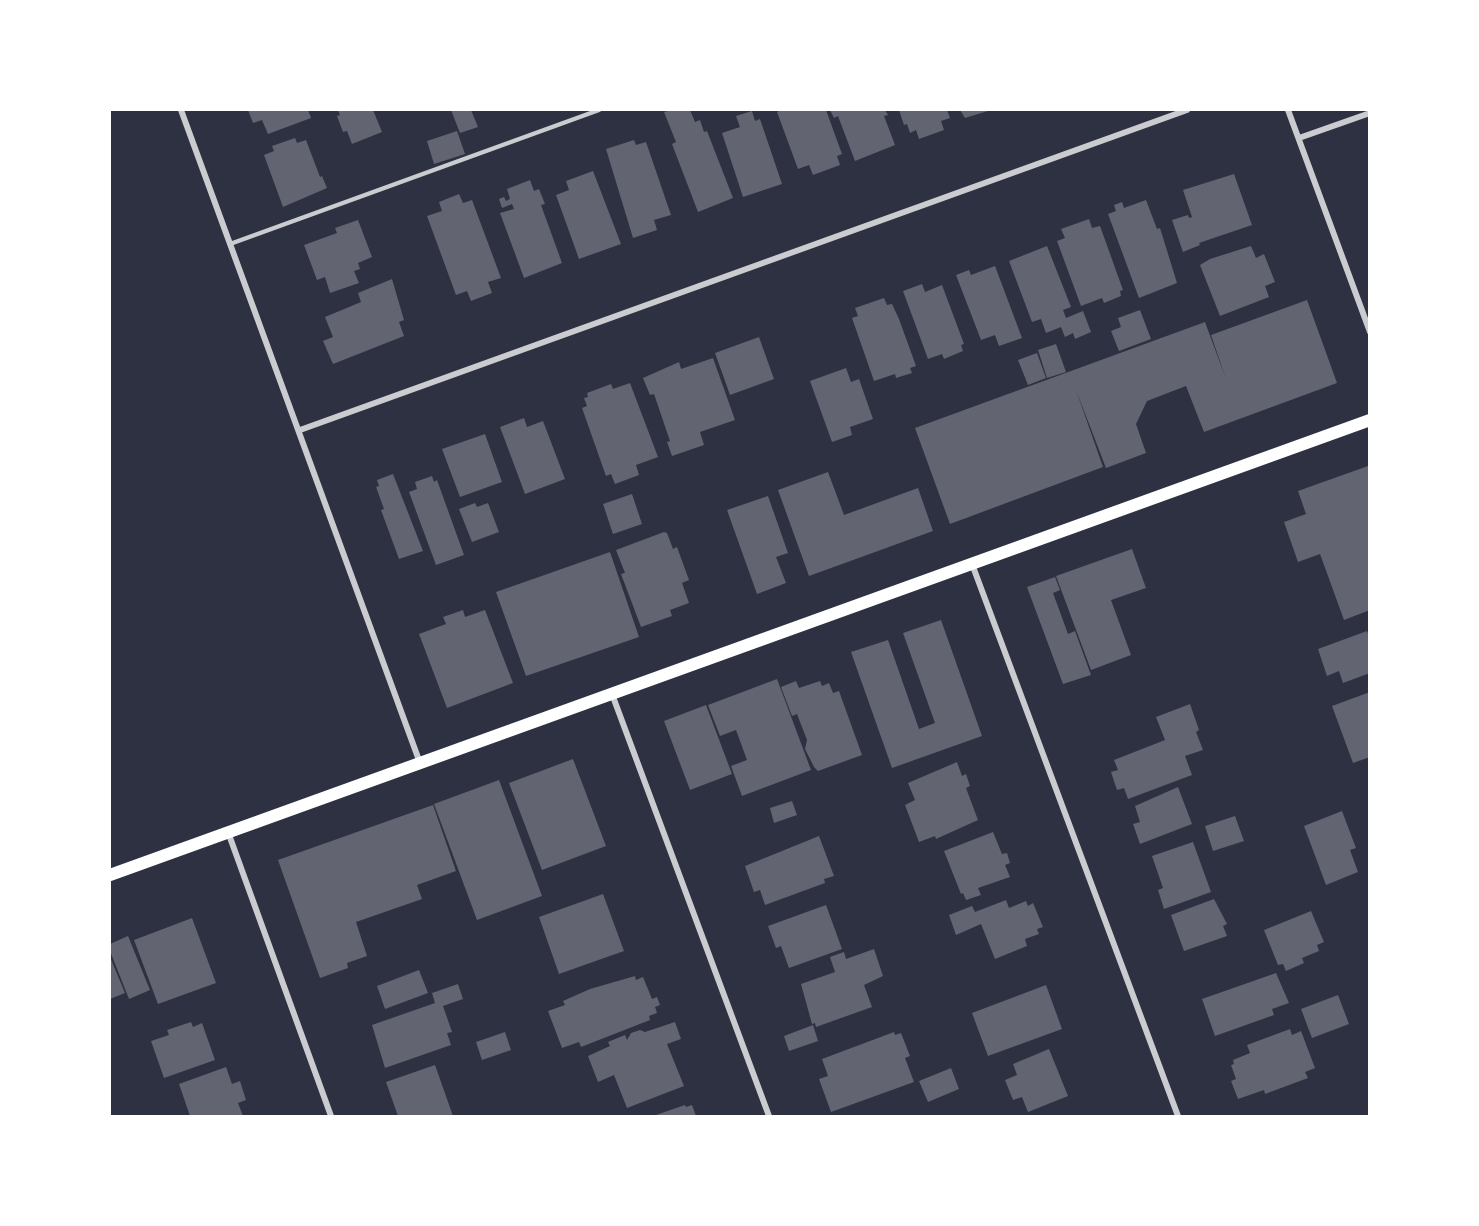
<!DOCTYPE html>
<html>
<head>
<meta charset="utf-8">
<style>
	body { margin:0 }
	#map { position:relative; width:1479px; height:1226px; overflow:hidden; background:#2d3142; font-family:Figtree,sans-serif }
	canvas { display:block }
	.frame { position:absolute; inset:0; border:111px solid #fff; pointer-events:none }
</style>
</head>
<body>
<div id="map">
<canvas width="1479" height="1226"></canvas>
<div class="frame"></div>
</div>
<script>
const ctx = document.querySelector('canvas').getContext('2d');
ctx.lineJoin = 'round';
function paint(path, color) {
  ctx.fillStyle = color;
  ctx.fill(path, 'evenodd');
}
function shape(rows) {
  const path = new Path2D();
  for (const r of rows) {
    path.moveTo(r[0], r[1]);
    for (let i = 2; i < r.length; i += 2) path.lineTo(r[i], r[i + 1]);
  }
  return path;
}
function trace(path, color, width, dash) {
  ctx.strokeStyle = color;
  ctx.lineWidth = width;
  ctx.lineCap = dash ? 'butt' : 'round';
  ctx.setLineDash(dash || []);
  ctx.stroke(path);
}
paint(shape([
	[248,110,308,110,311,118,268,134,262,120,253,123],
	[338,110,373,110,382,132,352,144,347,131,343,132,337,116,340,115],
	[451,110,471,110,478,127,460,133],
	[672,110,690,110,695,122,700,120,704,132,707,131,733,198,698,212,672,144,676,142,664,112],
	[781,110,826,110,842,154,837,156,840,165,813,175,809,165,798,169,777,112],
	[830,110,885,110,888,115,884,116,895,145,855,161,838,116,834,118],
	[899,110,947,110,950,118,941,121,944,130,919,139,916,130,910,133,907,124,904,125],
	[960,110,991,110,965,118],
	[752,111,755,121,760,119,782,184,743,197,722,133,740,127,736,116],
	[457,131,465,154,434,164,427,141],
	[295,138,297,143,306,140,320,177,322,176,327,188,283,207,264,155,274,151,272,146],
	[634,140,636,145,646,142,671,215,654,220,657,230,633,238,606,149],
	[593,171,621,244,579,259,556,195,569,190,566,181],
	[1234,174,1252,225,1199,243,1200,245,1183,252,1172,220,1188,215,1189,218,1192,217,1183,190],
	[530,180,534,191,539,189,545,204,541,205,562,263,524,278,500,213,514,209,512,204,502,208,499,199,504,197,506,201,510,199,507,189],
	[459,194,463,203,472,200,501,278,488,282,492,293,471,301,467,291,456,295,427,216,442,211,439,202],
	[1146,200,1157,229,1160,228,1177,283,1139,298,1108,214,1116,211,1114,205,1122,202,1124,208],
	[1089,219,1092,228,1100,226,1123,290,1120,291,1121,296,1104,303,1102,298,1081,306,1057,241,1065,238,1061,229],
	[358,220,372,257,358,263,360,269,354,271,359,283,330,293,325,277,317,280,304,245,337,233,335,228],
	[1047,246,1071,307,1063,310,1066,318,1083,311,1091,332,1075,339,1073,333,1065,337,1061,327,1046,333,1041,319,1032,322,1009,261],
	[1251,246,1256,258,1264,254,1275,282,1265,286,1269,297,1220,316,1200,265,1210,259],
	[995,266,1022,338,999,346,995,335,981,340,956,275,969,270,971,275],
	[392,279,404,320,399,322,404,336,333,364,323,341,333,337,325,317,361,302,358,293],
	[922,284,925,292,942,285,964,344,961,345,963,351,944,359,942,354,928,359,903,291],
	[884,298,887,305,892,304,899,319,916,366,910,368,912,373,896,378,895,374,874,381,852,318,858,316,855,308],
	[1307,300,1337,383,1204,432,1186,386,1147,401,1136,424,1146,453,1106,468,1076,390,1103,467,950,524,915,428,1205,322,1226,379,1211,335],
	[1140,310,1151,339,1119,351,1111,331,1121,327,1118,318],
	[759,337,774,379,730,395,715,353],
	[1056,344,1066,372,1047,378,1038,350],
	[1037,353,1046,378,1028,385,1018,360],
	[713,358,735,420,700,432,704,445,672,456,667,442,670,441,654,394,650,395,643,378,679,362,681,369],
	[846,368,851,382,859,379,873,419,850,427,852,435,832,442,810,381],
	[630,383,658,457,636,465,639,475,615,484,611,474,606,476,582,408,587,406,584,398,588,397,587,393,611,384,613,389],
	[524,418,527,427,543,421,565,479,525,494,500,427],
	[485,434,502,482,460,497,442,449],
	[1368,466,1370,610,1344,620,1320,554,1298,562,1284,522,1306,514,1298,491],
	[828,472,844,515,918,488,933,531,809,576,778,490],
	[393,474,423,551,399,559,381,510,384,509,376,487,379,486,377,480],
	[432,476,434,482,437,480,464,555,436,565,409,492,417,489,415,482],
	[632,494,642,524,613,534,603,504],
	[768,496,788,553,776,557,786,583,757,594,727,510],
	[475,503,477,507,488,503,499,532,472,542,459,509],
	[664,532,667,533,673,549,677,547,689,580,682,583,689,603,670,610,672,616,641,627,621,574,625,573,616,550],
	[1132,549,1146,588,1111,600,1131,655,1091,670,1056,576],
	[610,552,639,637,526,676,496,592],
	[1055,577,1060,590,1053,593,1068,634,1075,631,1091,675,1063,684,1027,587],
	[463,610,465,617,485,610,513,683,447,708,419,634,446,624,443,617],
	[941,620,982,736,892,768,851,652,888,640,919,729,935,723,903,633],
	[1367,631,1370,639,1370,673,1343,683,1339,671,1327,676,1318,649],
	[777,679,811,770,742,796,731,766,747,760,736,730,720,736,708,705],
	[796,681,799,688,820,681,822,686,829,683,833,693,839,691,862,755,818,771,814,767,805,749,807,740,797,714,792,716,781,687],
	[1370,692,1370,757,1353,763,1332,706],
	[1190,704,1199,730,1196,732,1203,750,1185,756,1192,775,1128,799,1124,788,1117,790,1111,772,1118,770,1114,760,1165,740,1156,717],
	[706,705,732,774,690,790,664,721],
	[573,759,606,846,542,870,509,783],
	[957,762,962,776,966,774,970,786,966,788,978,820,936,839,935,836,919,842,905,805,915,800,908,783],
	[499,780,542,896,477,920,434,804],
	[1178,787,1192,824,1140,844,1133,824,1140,822,1135,806],
	[792,801,797,815,774,823,770,808],
	[433,805,456,871,417,885,422,899,356,922,367,956,347,963,348,968,320,978,278,860],
	[1342,811,1356,848,1350,850,1358,872,1326,885,1304,826],
	[1235,816,1244,841,1213,851,1205,826],
	[993,832,1002,854,1007,853,1010,863,1005,865,1010,877,978,888,981,895,966,900,963,893,961,894,944,851],
	[819,836,834,876,824,879,825,883,765,905,760,890,754,892,745,866],
	[1193,842,1211,892,1164,909,1158,890,1163,888,1152,856],
	[603,894,624,951,559,974,539,917],
	[1214,899,1227,924,1223,926,1227,936,1184,951,1171,915],
	[1006,900,1009,908,1026,901,1028,906,1033,903,1043,927,1037,929,1039,934,1025,939,1027,946,995,959,981,924,956,935,949,915,972,906,975,912],
	[826,905,842,949,789,968,781,946,776,948,768,926],
	[1311,911,1324,942,1317,945,1319,951,1302,958,1304,963,1286,971,1283,964,1278,965,1264,930],
	[192,918,216,983,158,1004,134,940],
	[128,936,150,990,129,999,110,951,110,944],
	[874,949,883,976,864,985,872,1007,816,1027,815,1023,812,1024,801,984,835,972,830,957,844,952,846,959],
	[110,957,125,993,110,999],
	[419,970,428,993,385,1009,377,986],
	[1276,973,1289,1003,1272,1009,1274,1015,1215,1036,1202,999],
	[635,976,636,980,643,977,652,999,657,997,660,1005,655,1007,657,1013,649,1016,650,1020,581,1047,579,1042,562,1048,548,1011,565,1005,563,1001,590,989],
	[458,984,463,999,443,1006,452,1032,447,1033,451,1045,385,1068,372,1025,435,1003,432,993],
	[1046,985,1062,1029,988,1056,972,1013],
	[1338,995,1349,1024,1312,1038,1301,1009],
	[191,1022,193,1027,202,1023,215,1060,164,1078,151,1041,169,1035,167,1030],
	[675,1022,681,1039,667,1044,684,1086,627,1108,614,1075,598,1082,588,1056,610,1046,608,1042,625,1035,627,1040,631,1033,640,1030,645,1032],
	[813,1025,818,1041,789,1051,784,1036],
	[1290,1029,1292,1035,1301,1031,1315,1068,1305,1072,1308,1078,1265,1094,1264,1090,1238,1099,1231,1081,1236,1079,1231,1065,1234,1064,1233,1060,1250,1053,1247,1045],
	[505,1032,511,1050,482,1060,476,1042],
	[894,1032,895,1035,901,1033,910,1056,905,1058,914,1082,831,1112,819,1079,828,1076,822,1059],
	[1049,1049,1068,1096,1028,1112,1022,1097,1013,1100,1005,1080,1017,1075,1013,1064],
	[435,1065,453,1116,398,1116,386,1082],
	[226,1067,232,1084,240,1081,246,1100,238,1103,243,1116,190,1116,179,1084],
	[951,1068,959,1089,928,1102,919,1081],
	[685,1105,686,1107,692,1105,696,1116,653,1116]
]), '#626471');
trace(shape([
	[230,244,599,110]
]), '#caccd0', 4.5);
trace(shape([
	[181,110,420,763],
	[1288,110,1370,332],
	[1299,138,1370,113],
	[300,430,1187,110],
	[972,564,1178,1116],
	[612,694,769,1116],
	[228,832,331,1116]
]), '#caccd0', 6);
trace(shape([
	[110,875,1370,420]
]), '#fff', 12);
</script>
</body>
</html>
